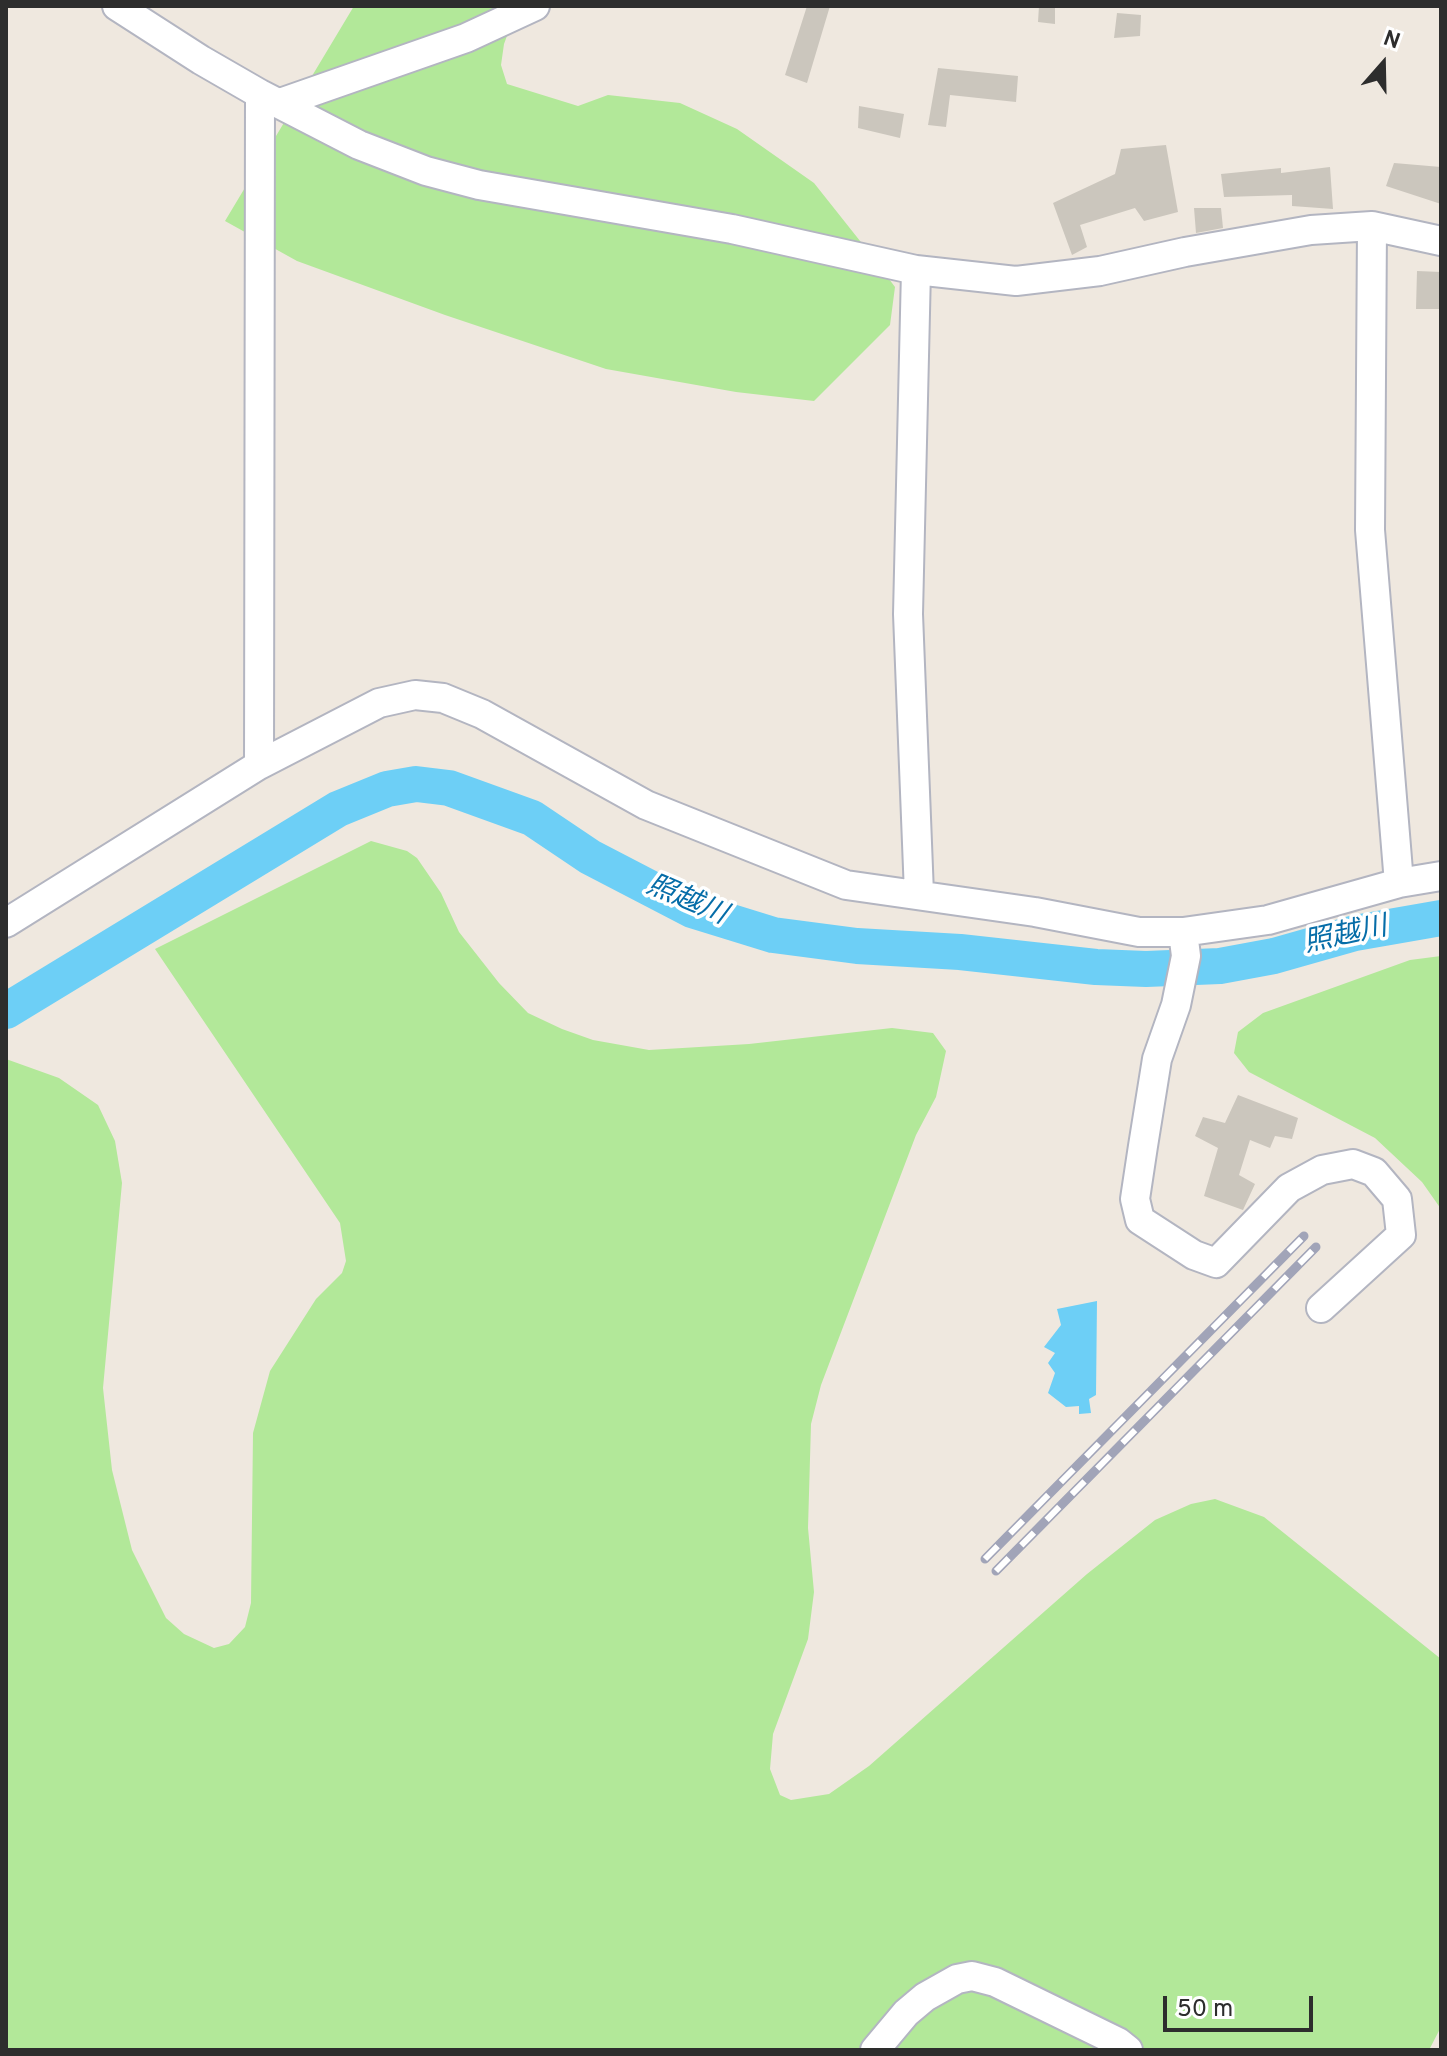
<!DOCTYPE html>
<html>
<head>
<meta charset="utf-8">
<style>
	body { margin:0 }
	#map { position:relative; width:1447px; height:2056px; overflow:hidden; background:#efe8df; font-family:Overpass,sans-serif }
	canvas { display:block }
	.frame { position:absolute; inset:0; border:8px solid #2d2d2d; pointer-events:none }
	.north { position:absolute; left:1343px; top:24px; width:80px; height:80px; -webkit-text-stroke:6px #fff; paint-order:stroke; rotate:20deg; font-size:22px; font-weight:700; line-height:32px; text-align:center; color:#2d2d2d }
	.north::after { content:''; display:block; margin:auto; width:28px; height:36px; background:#2d2d2d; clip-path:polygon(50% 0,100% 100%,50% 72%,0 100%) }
	.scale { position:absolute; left:1163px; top:1996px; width:150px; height:36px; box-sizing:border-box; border:4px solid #2d2d2d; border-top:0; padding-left:10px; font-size:24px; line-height:28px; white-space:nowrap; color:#2d2d2d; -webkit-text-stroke:6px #fff; paint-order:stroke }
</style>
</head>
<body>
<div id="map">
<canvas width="1447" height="2056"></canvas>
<div class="frame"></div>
<div class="north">N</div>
<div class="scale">50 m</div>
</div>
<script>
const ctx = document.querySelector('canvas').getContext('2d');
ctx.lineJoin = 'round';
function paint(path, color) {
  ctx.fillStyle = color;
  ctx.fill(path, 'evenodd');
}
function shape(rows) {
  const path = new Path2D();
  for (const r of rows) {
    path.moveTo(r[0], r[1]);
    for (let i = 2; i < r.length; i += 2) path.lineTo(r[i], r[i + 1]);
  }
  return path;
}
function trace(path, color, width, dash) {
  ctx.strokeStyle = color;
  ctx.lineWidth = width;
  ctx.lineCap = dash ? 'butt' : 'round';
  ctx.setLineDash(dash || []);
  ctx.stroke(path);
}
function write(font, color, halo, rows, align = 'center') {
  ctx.font = font + ' Overpass,"Noto Sans JP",sans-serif';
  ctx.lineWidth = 7;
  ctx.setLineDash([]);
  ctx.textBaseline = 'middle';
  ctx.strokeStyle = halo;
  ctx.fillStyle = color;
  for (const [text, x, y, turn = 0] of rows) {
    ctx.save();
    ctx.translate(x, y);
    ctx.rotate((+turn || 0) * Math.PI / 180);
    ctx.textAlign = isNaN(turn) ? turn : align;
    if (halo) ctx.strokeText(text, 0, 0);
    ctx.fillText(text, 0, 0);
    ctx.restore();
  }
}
paint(shape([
	[354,6,518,6,504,44,501,65,507,84,578,106,608,95,680,103,737,129,814,183,868,251,895,287,890,325,814,401,736,392,606,369,445,315,297,261,225,221],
	[371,841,407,851,417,858,441,893,459,932,499,983,528,1013,562,1029,593,1040,649,1050,749,1044,892,1028,933,1033,946,1051,936,1097,916,1135,821,1385,811,1424,808,1528,814,1592,808,1639,773,1734,770,1769,780,1795,791,1800,829,1794,869,1766,1087,1574,1155,1520,1191,1504,1215,1499,1264,1517,1441,1659,1441,2027,1429,2050,6,2050,6,1059,59,1078,98,1105,115,1141,122,1183,103,1388,112,1470,132,1550,166,1618,184,1634,214,1648,229,1644,245,1627,251,1603,253,1433,270,1371,316,1299,342,1273,346,1261,340,1223,155,949],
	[1441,956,1441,1209,1422,1182,1375,1138,1249,1072,1234,1053,1238,1032,1263,1013,1410,960]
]), '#b2e899');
paint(shape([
	[1097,1301,1096,1395,1089,1399,1091,1413,1079,1414,1079,1406,1066,1407,1048,1393,1055,1373,1048,1363,1055,1353,1044,1347,1061,1325,1057,1309]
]), '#6dcff6');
trace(shape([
	[6,1011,338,809,387,789,416,784,449,788,532,818,590,857,692,910,773,935,857,946,960,952,1096,967,1146,969,1220,966,1274,956,1355,933,1441,918]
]), '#6dcff6', 36);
paint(shape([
	[807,6,830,6,807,83,785,75],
	[1039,6,1055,6,1055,24,1038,22],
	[1117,13,1141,15,1140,36,1114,38],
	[938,68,1018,76,1016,102,950,95,946,127,928,125],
	[859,106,904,114,900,138,858,128],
	[1166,145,1178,212,1144,221,1135,208,1080,225,1087,247,1072,255,1053,203,1115,174,1121,149],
	[1394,163,1441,167,1441,204,1386,186],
	[1330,167,1333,209,1292,206,1292,195,1224,197,1221,174,1281,168,1281,173],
	[1194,208,1221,208,1223,228,1196,233],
	[1417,271,1441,272,1441,309,1416,309],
	[1238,1095,1298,1118,1292,1139,1275,1136,1270,1148,1250,1140,1239,1175,1255,1184,1243,1210,1204,1196,1218,1148,1195,1136,1203,1117,1225,1123]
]), '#cbc6bd');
const minor = shape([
	[117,6,201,60,260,94,359,145,426,171,479,185,732,229,916,270,1016,281,1100,271,1185,252,1311,230,1372,226,1441,241],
	[280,103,466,38,535,6],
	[1372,226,1370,530,1399,883],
	[916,270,908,614,919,894],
	[259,765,260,94],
	[6,923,259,765,379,703,415,695,443,698,482,714,646,805,846,885,1035,912,1139,932,1183,932,1268,920,1399,883,1441,876],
	[1183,932,1186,956,1176,1005,1157,1059,1143,1146,1135,1199,1140,1220,1194,1255,1216,1263,1289,1188,1322,1170,1353,1164,1374,1172,1397,1199,1401,1235,1321,1308],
	[875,2050,906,2013,925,1997,957,1979,972,1976,995,1982,1118,2042,1128,2050]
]);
trace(minor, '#b3b5c1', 32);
trace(minor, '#fff', 28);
const rail = shape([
	[985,1559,1304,1236],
	[996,1571,1316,1247]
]);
trace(rail, '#a1a4b8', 9);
trace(rail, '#fff', 6, [18]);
write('italic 28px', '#066da8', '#fff', [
	["照越川",686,902,23],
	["照越川",1346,937,-12]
]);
</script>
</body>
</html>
